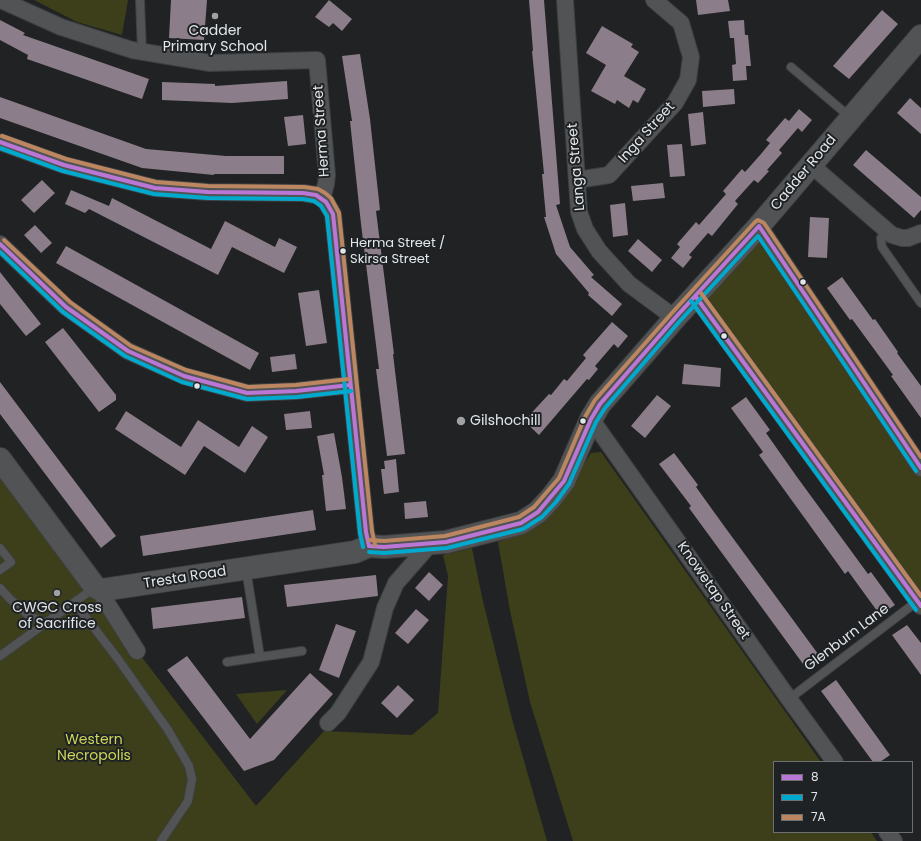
<!DOCTYPE html>
<html>
<head>
<meta charset="utf-8">
<style>
	body { margin:0 }
	#map { position:relative; width:921px; height:841px; overflow:hidden; background:#202224; font-family:Poppins,sans-serif }
	canvas { display:block }
	.legend { position:absolute; left:773px; top:761px; width:140px; height:72px; box-sizing:border-box; background:#1f2225; border:1px solid #6d7073; margin:0; padding:5px 7px; list-style:none; font-size:12px; color:#e3e6e8 }
	.legend li { display:flex; align-items:center; gap:8px; height:20px }
	.legend b { width:20px; border:1px solid #6d7073 }
</style>
</head>
<body>
<div id="map">
<canvas width="921" height="841"></canvas>
<ul class="legend">
<li><b style="height:5px;background:#ba77d6"></b>8</li>
<li><b style="height:5px;background:#00a9ce"></b>7</li>
<li><b style="height:5px;background:#bb8660"></b>7A</li>
</ul>
</div>
<script>
const ctx = document.querySelector('canvas').getContext('2d');
ctx.lineJoin = 'round';
function paint(path, color) {
  ctx.fillStyle = color;
  ctx.fill(path, 'evenodd');
}
function shape(rows) {
  const path = new Path2D();
  for (const r of rows) {
    path.moveTo(r[0], r[1]);
    for (let i = 2; i < r.length; i += 2) path.lineTo(r[i], r[i + 1]);
  }
  return path;
}
function trace(path, color, width, dash) {
  ctx.strokeStyle = color;
  ctx.lineWidth = width;
  ctx.lineCap = dash ? 'butt' : 'round';
  ctx.setLineDash(dash || []);
  ctx.stroke(path);
}
function write(font, color, halo, rows, align = 'center') {
  ctx.font = font + ' Poppins,sans-serif';
  ctx.lineWidth = 4;
  ctx.setLineDash([]);
  ctx.textBaseline = 'middle';
  ctx.strokeStyle = halo;
  ctx.fillStyle = color;
  for (const [text, x, y, turn = 0] of rows) {
    ctx.save();
    ctx.translate(x, y);
    ctx.rotate((+turn || 0) * Math.PI / 180);
    ctx.textAlign = isNaN(turn) ? turn : align;
    if (halo) ctx.strokeText(text, 0, 0);
    ctx.fillText(text, 0, 0);
    ctx.restore();
  }
}
paint(shape([
	[34,0,128,0,122,35,77,22],
	[758,230,921,471,921,597,698,298],
	[601,452,821,762,774,762,774,832,871,832,877,841,573,841,530,702,510,611,498,542,530,528,557,507,591,453],
	[0,472,256,806,324,731,412,735,438,713,448,576,443,555,472,548,482,597,512,719,547,841,0,841],
	[287,690,257,724,236,694]
]), '#3c3f19');
paint(shape([
	[171,0,207,0,204,40,169,38],
	[329,0,352,19,342,31,333,23,329,27,315,17],
	[529,0,544,0,560,204,556,205,570,247,594,275,591,277,622,304,612,316,588,295,589,293,556,254,544,217,546,217,542,174,544,174,532,51,533,51],
	[696,0,728,0,730,11,698,15],
	[882,10,898,24,849,79,833,66],
	[0,20,25,33,23,35,149,79,142,99,27,59,28,55,0,40],
	[744,20,745,35,748,35,751,66,746,66,747,80,733,81,732,65,736,64,734,38,730,38,728,21],
	[602,26,633,44,631,47,639,52,624,76,646,89,638,103,633,100,629,108,617,100,615,104,591,91,606,65,586,53],
	[360,54,370,119,380,210,376,211,394,354,393,354,405,454,387,456,376,369,379,369,361,224,350,121,352,121,342,56],
	[287,81,288,99,232,103,162,100,162,82,215,84,215,86],
	[734,89,735,104,703,107,702,91],
	[0,97,146,149,226,156,284,156,284,174,214,174,214,175,142,168,0,118],
	[910,98,921,108,921,134,897,113],
	[799,109,812,120,802,132,798,128,779,150,782,153,767,170,769,171,758,183,754,180,735,201,738,204,712,236,708,233,689,255,692,257,683,268,671,258,680,247,677,244,696,222,699,225,726,194,723,191,742,169,745,172,761,154,770,143,766,140,785,118,789,121],
	[703,112,706,144,691,146,688,114],
	[303,115,306,144,288,146,284,117],
	[682,144,685,176,670,177,667,145],
	[866,150,921,197,921,210,914,218,853,165],
	[42,180,55,193,34,213,21,200],
	[663,183,665,198,633,201,631,186],
	[71,190,109,206,112,198,211,249,225,221,275,247,279,238,297,247,284,273,232,247,218,275,89,209,85,213,65,204],
	[625,203,628,235,613,237,610,205],
	[810,217,829,218,827,258,808,257],
	[35,225,52,243,41,253,24,235],
	[638,239,662,260,652,272,628,251],
	[66,246,259,353,250,370,56,263],
	[0,272,41,324,26,336,0,304],
	[842,277,873,320,875,319,898,352,897,353,921,386,921,418,891,376,893,375,852,319,850,320,827,288],
	[319,290,327,343,306,346,298,293],
	[612,322,628,336,618,348,614,344,595,366,598,369,589,380,587,379,539,435,524,421,549,394,551,395,564,379,567,381,586,358,583,355],
	[63,328,116,395,116,400,99,412,45,342],
	[295,354,297,369,272,372,270,357],
	[684,364,721,368,720,387,682,384],
	[0,382,116,536,101,548,0,414],
	[657,395,671,406,645,438,631,426],
	[746,397,770,430,766,433,797,477,868,574,871,572,895,605,880,615,848,571,845,574,759,455,763,452,731,408],
	[126,411,181,447,198,420,239,447,252,426,268,437,245,473,204,446,185,475,115,429],
	[310,411,312,428,286,430,284,414],
	[334,433,342,477,346,509,326,511,322,475,324,475,317,436],
	[674,453,698,485,696,487,727,530,821,658,806,668,689,508,691,506,659,464],
	[396,459,399,492,384,494,381,469,385,469,384,461],
	[426,501,428,517,405,519,404,503],
	[313,510,316,530,143,556,140,536],
	[429,572,443,585,429,601,415,588],
	[376,575,378,596,287,607,284,585],
	[242,597,245,618,153,629,151,608],
	[416,609,429,620,408,644,395,633],
	[336,624,356,631,339,678,319,670],
	[907,625,921,643,921,675,892,635],
	[187,656,250,739,310,673,333,694,274,760,244,771,167,670],
	[836,680,890,755,880,762,873,762,821,691],
	[398,685,414,700,397,718,381,703]
]), '#8b7d89');
const lane = shape([
	[140,0,142,51],
	[791,67,850,117],
	[886,231,881,238,882,247,921,303],
	[0,548,11,562,0,570],
	[0,588,10,599,29,616,45,623],
	[75,603,118,659,168,730,189,766,192,779,188,801,161,841],
	[0,656,94,588],
	[260,657,302,651],
	[227,662,260,657,246,569],
	[789,699,919,600]
]);
const street = shape([
	[1,0,61,27,132,50,210,63,317,60,327,175,326,184,322,198],
	[565,0,579,212,585,229,599,251,629,284,675,318],
	[0,142,64,165,155,188,208,192,303,193,316,195,322,198,326,202,333,214,366,532,369,546],
	[811,165,892,235,902,238,908,238,921,233],
	[577,180,609,175,675,103,688,80,691,57,681,23,654,0],
	[759,226,921,468],
	[0,244,66,307,128,351,184,376,247,393,296,391,350,385],
	[696,297,921,606],
	[591,419,789,699,835,762],
	[98,589,137,651],
	[328,723,338,713,371,662,385,608,396,583,432,542],
	[887,832,894,841]
]);
const secondary = shape([
	[0,459,95,587,102,590,355,552,369,546,384,547,446,542,521,523,538,512,551,498,564,481,591,419,600,404,675,318,759,226,921,36]
]);
trace(lane, '#3d3f41', 10);
trace(street, '#3d3f41', 18);
trace(secondary, '#3d3f41', 24);
trace(lane, '#515354', 8);
trace(street, '#515354', 16);
trace(secondary, '#515354', 22);
trace(shape([
	[0,142,64,165,155,188,208,192,303,193,316,195,326,202,333,214,366,532,369,546],
	[0,244,66,307,128,351,184,376,247,393,296,391,350,385],
	[696,297,921,606],
	[369,546,384,547,446,542,521,523,538,512,564,481,591,419,600,404,675,318,759,226,921,468]
]), '#ba77d6', 4);
trace(shape([
	[0,148,63,171,154,194,208,198,303,199,314,201,321,206,327,216,360,533,363,547],
	[0,252,63,312,125,356,182,382,247,399,297,397,351,391],
	[691,301,916,610],
	[369,552,384,553,447,548,523,529,542,517,556,502,569,484,596,422,605,408,679,322,758,236,916,471]
]), '#00a9ce', 4);
trace(shape([
	[2,136,66,159,156,182,208,186,304,187,318,189,325,193,331,198,339,213,372,531,375,545],
	[4,240,70,302,131,346,186,370,248,387,296,385,349,379],
	[701,293,921,596],
	[369,540,384,541,445,536,519,517,534,507,559,478,585,417,595,400,671,314,755,222,758,220,764,223,921,457]
]), '#bb8660', 4);
for (const [x, y, r, color] of [
	[215,16,4,"#9fa1a3"],
	[343,251,3.5,"#e3e6e8"],
	[803,282,3.5,"#e3e6e8"],
	[724,336,3.5,"#e3e6e8"],
	[197,386,3.5,"#e3e6e8"],
	[461,421,5,"#9fa1a3"],
	[583,421,3.5,"#e3e6e8"],
	[57,593,4,"#9fa1a3"]
]) {
  const dot = new Path2D();
  dot.arc(x, y, r, 0, 2 * Math.PI);
  ctx.fillStyle = color;
  ctx.fill(dot);
  trace(dot, '#1f2225', 1.5);
}
write('13px', '#e3e6e8', '#1f2225', [
	["Herma Street /",350,244],
	["Skirsa Street",350,260]
], 'left');
write('14px', '#e3e6e8', '#1f2225', [
	["Cadder",215,31],
	["Primary School",215,47],
	["Gilshochill",470,421,"left"],
	["CWGC Cross",57,608],
	["of Sacrifice",57,624]
]);
write('14px', '#e3e6e8', '#1f2225', [
	["Herma Street",322,131,-94],
	["Inga Street",647,133,-48],
	["Langa Street",577,167,-95],
	["Cadder Road",804,173,-50],
	["Tresta Road",185,578,-9],
	["Knowetap Street",713,591,55],
	["Glenburn Lane",847,638,-37]
]);
write('14px', '#ced657', '#1f2225', [
	["Western",94,740],
	["Necropolis",94,756]
]);
</script>
</body>
</html>
